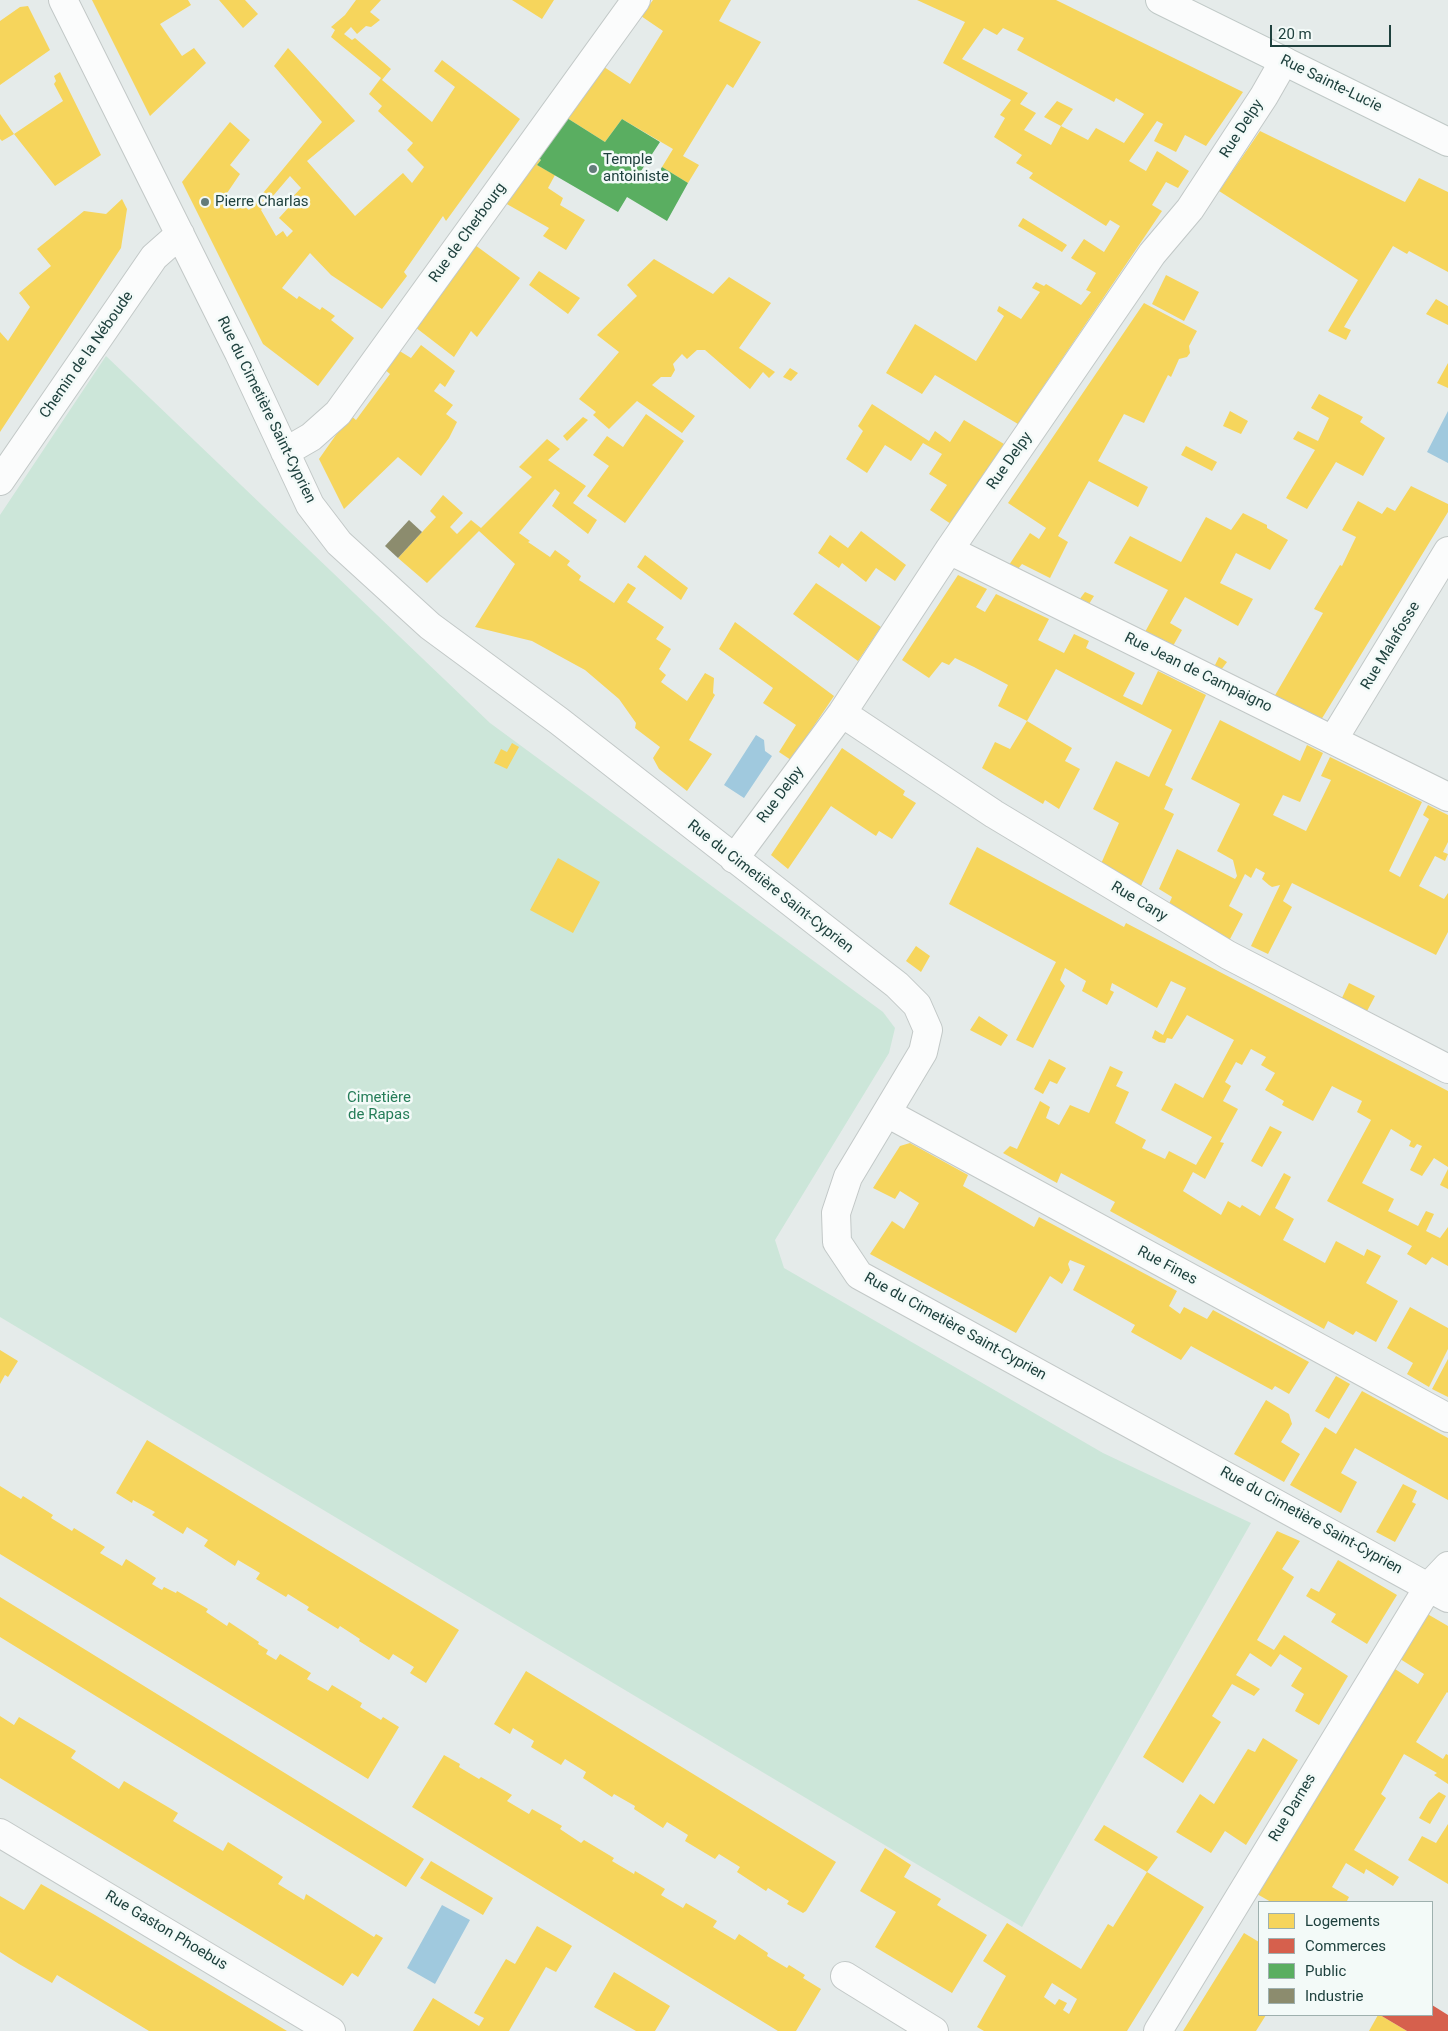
<!DOCTYPE html>
<html>
<head>
<meta charset="utf-8">
<style>
	body { margin:0 }
	#map { position:relative; width:1448px; height:2031px; overflow:hidden; background:#e5ebea; font-family:Roboto,sans-serif }
	canvas { display:block }
	.legend { position:absolute; left:1258px; top:1901px; width:175px; height:115px; box-sizing:border-box; background:#f3faf8; border:1px solid #9eb0ae; margin:0; padding:6px 9px; list-style:none; font-size:15px; color:#1f413e }
	.legend li { display:flex; align-items:center; gap:10px; height:25px }
	.legend b { width:25px; border:1px solid #9eb0ae }
	.scale { position:absolute; left:1270px; top:25px; width:121px; height:22px; box-sizing:border-box; border:2px solid #1f413e; border-top:0; padding-left:6px; font-size:15px; line-height:18px; white-space:nowrap; color:#1f413e; -webkit-text-stroke:4px #f3faf8; paint-order:stroke }
</style>
</head>
<body>
<div id="map">
<canvas width="1448" height="2031"></canvas>
<ul class="legend">
<li><b style="height:14px;background:#f6d55c"></b>Logements</li>
<li><b style="height:14px;background:#d6604d"></b>Commerces</li>
<li><b style="height:14px;background:#5aae61"></b>Public</li>
<li><b style="height:14px;background:#8c8c6e"></b>Industrie</li>
</ul>
<div class="scale">20 m</div>
</div>
<script>
const ctx = document.querySelector('canvas').getContext('2d');
ctx.lineJoin = 'round';
function paint(path, color) {
  ctx.fillStyle = color;
  ctx.fill(path, 'evenodd');
}
function shape(rows) {
  const path = new Path2D();
  for (const r of rows) {
    path.moveTo(r[0], r[1]);
    for (let i = 2; i < r.length; i += 2) path.lineTo(r[i], r[i + 1]);
  }
  return path;
}
function trace(path, color, width, dash) {
  ctx.strokeStyle = color;
  ctx.lineWidth = width;
  ctx.lineCap = dash ? 'butt' : 'round';
  ctx.setLineDash(dash || []);
  ctx.stroke(path);
}
function write(font, color, halo, rows, align = 'center') {
  ctx.font = font + ' Roboto,sans-serif';
  ctx.lineWidth = 5;
  ctx.setLineDash([]);
  ctx.textBaseline = 'middle';
  ctx.strokeStyle = halo;
  ctx.fillStyle = color;
  for (const [text, x, y, turn = 0] of rows) {
    ctx.save();
    ctx.translate(x, y);
    ctx.rotate((+turn || 0) * Math.PI / 180);
    ctx.textAlign = isNaN(turn) ? turn : align;
    if (halo) ctx.strokeText(text, 0, 0);
    ctx.fillText(text, 0, 0);
    ctx.restore();
  }
}
paint(shape([
	[106,356,490,723,883,1012,895,1028,889,1053,775,1240,784,1268,1103,1453,1251,1523,1022,1927,0,1317,0,515]
]), '#cce6d9');
paint(shape([
	[1448,411,1448,463,1427,452],
	[756,735,764,740,765,751,772,756,744,798,724,785],
	[442,1905,470,1920,435,1984,407,1968]
]), '#a0c9de');
paint(shape([
	[92,0,188,0,191,5,160,24,182,56,194,48,206,63,150,116],
	[219,0,245,0,258,14,243,28],
	[356,0,381,0,370,12,380,20,371,27,366,26,357,34,351,27,344,34,352,40,355,38,391,69,382,80,432,122,455,87,434,71,442,60,520,119,446,221,443,216,404,272,407,276,382,309,331,275,310,253,282,288,297,299,299,296,320,310,322,307,335,316,331,320,354,338,318,386,263,344,182,182,230,122,250,140,230,165,240,174,223,199,235,210,241,204,249,210,322,122,274,66,288,48,355,121,307,161,355,216,403,173,412,183,424,167,407,150,413,143,378,111,382,106,369,94,381,78,331,37,335,30,331,27,345,15],
	[290,176,301,188,287,203,289,207,279,218,293,231,287,237,283,231,276,236,261,210],
	[512,0,554,0,542,19],
	[653,0,731,0,719,21,761,42,733,88,727,84,683,156,699,165,688,183,662,167,673,149,622,119,605,142,567,118,604,67,630,84,663,31,641,16],
	[917,0,1056,0,1243,92,1206,146,1185,135,1176,152,1154,141,1163,124,1157,121,1129,161,1146,171,1157,151,1189,171,1178,188,1166,182,1152,205,1162,211,1018,424,935,375,922,394,886,373,915,324,976,361,1004,316,997,311,999,306,1021,319,1040,292,1032,288,1036,282,1044,286,1046,284,1081,305,1091,292,1086,290,1096,273,1071,258,1084,239,1104,252,1120,226,1110,220,1106,226,1029,178,1033,173,1016,163,1022,155,994,137,1005,118,1000,115,1011,100,943,63,965,22],
	[984,28,997,35,1003,28,1024,38,1017,50,1114,102,1116,98,1144,114,1124,143,1096,128,1088,140,1061,126,1051,145,1024,130,1036,113,1020,104,1028,93,962,59],
	[28,6,50,50,0,85,0,21,20,7],
	[60,72,101,155,55,186,14,134,2,141,0,139,0,114,14,134,63,101,54,84,56,81,54,76],
	[1057,101,1073,109,1061,126,1044,117],
	[1260,131,1405,202,1419,178,1448,192,1448,272,1409,251,1407,254,1393,246,1344,327,1351,330,1346,340,1328,331,1358,280,1219,191],
	[538,157,541,160,537,165,555,175,548,188,563,198,560,205,585,220,566,250,543,236,549,228,505,203],
	[122,199,127,209,121,248,0,432,0,332,8,341,30,307,19,293,51,266,37,249,84,211,106,214],
	[1023,218,1067,245,1062,252,1018,226],
	[475,245,520,278,477,337,471,331,454,357,415,327],
	[654,259,713,294,729,277,771,303,739,348,775,372,769,378,763,372,750,389,705,350,697,350,687,359,682,354,673,364,675,370,671,377,661,377,652,385,695,416,682,433,637,401,609,429,593,415,596,412,579,399,619,352,597,335,637,296,627,285],
	[539,271,580,298,568,314,529,285],
	[1166,275,1199,292,1184,321,1152,304],
	[1436,299,1448,306,1448,325,1426,314],
	[1144,303,1197,331,1189,346,1190,353,1187,357,1179,359,1171,377,1168,375,1144,423,1124,414,1098,461,1148,487,1138,507,1089,481,1058,536,1068,542,1050,578,1022,564,1018,569,1009,565,1030,533,1039,539,1046,528,1008,503],
	[421,345,455,371,445,387,440,383,434,391,453,405,446,414,457,422,449,438,421,476,398,457,344,509,319,459,350,415,356,420,390,374,384,369,398,350,411,358],
	[1448,363,1448,388,1437,383],
	[790,368,798,373,791,381,783,377],
	[1319,394,1363,417,1360,422,1385,438,1363,476,1336,462,1307,509,1286,498,1315,450,1293,439,1298,431,1318,441,1329,418,1311,408],
	[872,404,929,441,935,431,950,442,964,420,1004,444,951,524,930,510,947,485,929,474,942,454,923,443,911,461,885,445,867,473,846,459,863,431,858,426],
	[1230,411,1248,421,1241,434,1223,426],
	[646,414,684,441,625,523,587,496,609,466,593,455,607,436,623,447],
	[583,417,588,420,567,441,563,436],
	[547,439,560,449,548,460,586,486,573,503,597,520,588,534,552,506,560,493,555,489,519,533,530,541,528,542,550,557,555,550,570,561,567,565,581,576,579,580,614,603,628,583,636,588,627,602,664,627,656,639,671,649,659,669,666,675,661,682,687,701,705,673,714,678,713,693,715,695,689,740,712,754,687,791,659,769,653,758,660,747,635,728,636,723,619,699,585,670,532,641,475,627,515,564,479,531,427,583,398,558,436,517,430,511,443,495,463,513,450,527,457,534,471,520,481,528,532,477,519,467],
	[1186,446,1217,462,1212,471,1181,455],
	[1411,486,1448,504,1448,512,1321,720,1274,697,1323,613,1314,609,1340,565,1342,566,1356,537,1342,530,1358,501,1382,514,1387,507,1395,511],
	[1243,513,1267,525,1267,528,1288,540,1270,570,1236,553,1220,583,1253,599,1238,626,1185,597,1170,623,1182,630,1173,646,1145,632,1168,590,1114,563,1130,536,1181,562,1206,517,1231,530],
	[861,531,906,565,895,581,876,568,866,582,842,563,839,568,818,553,830,535,848,548],
	[645,555,688,588,681,600,637,567],
	[958,575,987,589,976,607,985,612,996,594,1049,619,1038,640,1064,653,1074,634,1089,641,1086,648,1135,673,1123,696,1142,705,1158,671,1206,695,1165,785,1173,789,1164,809,1174,814,1140,888,1100,866,1119,823,1093,809,1116,761,1149,777,1172,730,1056,669,1027,721,998,706,1008,685,974,667,955,658,949,665,942,662,929,678,902,660],
	[816,583,881,627,858,661,793,614],
	[1085,592,1094,596,1089,604,1079,600],
	[735,622,834,696,791,760,779,752,796,725,763,703,773,688,719,649],
	[1219,657,1227,662,1221,670,1214,667],
	[1220,720,1300,761,1307,745,1323,753,1300,802,1283,795,1273,815,1306,831,1331,780,1321,776,1330,757,1422,802,1389,871,1400,877,1429,819,1423,815,1428,805,1448,815,1448,842,1443,852,1448,854,1445,861,1435,856,1419,886,1444,899,1448,893,1448,932,1436,955,1292,883,1283,901,1292,907,1268,954,1251,946,1280,885,1272,887,1269,885,1262,879,1265,873,1256,868,1251,878,1245,874,1229,906,1243,914,1229,941,1167,909,1172,897,1159,889,1177,849,1235,879,1237,876,1233,860,1217,851,1240,804,1191,779],
	[1027,721,1072,748,1065,761,1080,769,1059,809,1045,800,1043,804,982,768,995,742,1010,749],
	[512,743,519,747,507,769,494,763,501,749,507,752],
	[842,748,905,791,903,795,916,803,892,839,879,831,876,836,831,806,788,869,771,855],
	[977,847,1124,927,1126,923,1448,1091,1448,1167,1434,1158,1422,1176,1410,1170,1422,1146,1417,1144,1414,1148,1409,1146,1411,1141,1391,1129,1362,1183,1394,1199,1388,1211,1418,1226,1426,1211,1434,1214,1426,1231,1440,1238,1448,1227,1448,1266,1432,1257,1426,1265,1407,1254,1412,1246,1327,1201,1371,1120,1357,1112,1362,1101,1332,1086,1313,1121,1282,1105,1284,1101,1265,1090,1275,1073,1261,1065,1266,1057,1251,1049,1242,1065,1236,1062,1225,1082,1231,1086,1223,1101,1238,1109,1220,1142,1224,1143,1205,1179,1193,1172,1183,1191,1221,1215,1228,1201,1240,1208,1242,1205,1260,1216,1284,1173,1291,1177,1275,1208,1294,1219,1283,1240,1325,1263,1336,1241,1364,1256,1367,1249,1381,1256,1366,1283,1398,1301,1376,1342,1356,1331,1353,1335,1328,1321,1324,1329,1110,1211,1115,1202,1061,1173,1057,1183,1003,1153,1010,1146,1017,1149,1040,1101,1050,1107,1046,1118,1059,1125,1070,1105,1089,1113,1110,1066,1123,1072,1116,1086,1129,1092,1115,1123,1146,1140,1142,1148,1165,1159,1169,1151,1196,1165,1212,1137,1161,1110,1175,1083,1203,1098,1234,1040,1187,1015,1172,1039,1167,1038,1165,1043,1159,1042,1152,1038,1155,1030,1163,1035,1186,988,1171,981,1157,1008,1112,983,1110,990,1114,992,1107,1005,1082,991,1086,981,1065,968,1060,980,1065,986,1033,1048,1016,1040,1056,962,949,904],
	[558,858,600,882,573,933,530,910],
	[916,946,930,956,921,972,906,961],
	[1349,983,1375,996,1366,1013,1341,1000],
	[979,1016,1008,1035,1001,1046,970,1030],
	[1049,1059,1066,1068,1057,1084,1050,1081,1043,1094,1034,1089],
	[1270,1126,1282,1132,1262,1167,1251,1161],
	[910,1143,968,1175,963,1186,1034,1227,1039,1217,1177,1291,1169,1306,1180,1314,1184,1307,1207,1319,1213,1310,1309,1362,1289,1394,1275,1386,1272,1390,1191,1346,1181,1360,1131,1332,1135,1325,1073,1290,1085,1266,1070,1260,1068,1264,1070,1270,1062,1284,1050,1276,1016,1333,870,1254,892,1221,904,1229,919,1203,900,1191,895,1199,873,1188,900,1146],
	[1448,1169,1448,1189,1440,1185],
	[1410,1307,1448,1328,1448,1349,1429,1387,1407,1374,1413,1363,1387,1348],
	[0,1350,18,1361,8,1377,5,1375,0,1384],
	[1448,1359,1448,1397,1432,1389],
	[1336,1376,1350,1384,1329,1419,1315,1411],
	[1362,1391,1448,1438,1448,1500,1355,1448,1341,1473,1357,1482,1341,1513,1290,1485,1325,1427,1336,1434],
	[1266,1400,1289,1414,1292,1424,1281,1442,1300,1454,1284,1482,1234,1454],
	[147,1440,459,1630,426,1683,410,1673,414,1667,393,1654,389,1660,359,1641,360,1639,340,1626,338,1629,307,1610,309,1607,288,1594,286,1597,256,1579,260,1573,238,1560,235,1566,204,1546,208,1540,187,1527,183,1534,152,1515,155,1512,133,1500,132,1503,116,1493],
	[1403,1484,1417,1491,1412,1502,1416,1504,1395,1542,1376,1532],
	[0,1486,21,1499,23,1496,53,1515,51,1518,72,1531,74,1528,105,1547,100,1553,122,1566,126,1559,156,1578,152,1584,162,1590,164,1587,176,1593,177,1591,208,1609,206,1612,227,1626,229,1622,259,1642,258,1644,268,1650,266,1654,276,1660,280,1654,311,1673,307,1679,328,1691,332,1685,362,1703,360,1707,381,1720,383,1717,399,1727,368,1779,0,1554],
	[1277,1531,1300,1541,1282,1569,1294,1577,1257,1640,1274,1650,1284,1635,1348,1676,1319,1725,1295,1711,1304,1694,1291,1686,1302,1668,1280,1654,1271,1667,1250,1653,1236,1675,1260,1689,1254,1696,1232,1684,1212,1716,1221,1722,1183,1783,1143,1757],
	[1338,1560,1397,1595,1367,1644,1331,1622,1336,1614,1306,1596,1311,1588,1319,1592],
	[0,1597,424,1859,406,1887,0,1637],
	[1424,1612,1448,1626,1448,1693,1447,1692,1416,1742,1443,1759,1446,1754,1448,1755,1448,1784,1434,1775,1437,1773,1404,1754,1381,1794,1386,1798,1354,1850,1399,1877,1393,1886,1366,1869,1364,1874,1346,1863,1332,1887,1349,1897,1347,1901,1350,1902,1271,1902,1257,1894,1392,1667,1418,1684,1424,1674,1397,1657],
	[526,1671,836,1862,806,1911,803,1913,787,1904,789,1901,768,1888,766,1891,737,1872,740,1867,719,1854,715,1859,685,1841,688,1835,667,1822,663,1828,634,1809,635,1806,614,1794,612,1797,583,1778,586,1772,565,1759,561,1765,531,1747,534,1741,513,1728,510,1734,494,1724],
	[0,1716,14,1725,19,1717,76,1751,71,1758,119,1789,124,1781,178,1813,173,1821,223,1851,228,1842,283,1877,278,1884,304,1900,306,1894,374,1937,376,1934,383,1938,358,1977,352,1973,343,1986,0,1778],
	[1263,1738,1298,1760,1246,1845,1225,1831,1211,1853,1176,1832,1200,1794,1214,1804,1248,1749,1255,1752],
	[444,1755,460,1764,459,1767,479,1779,481,1777,512,1795,507,1801,529,1814,532,1809,562,1826,560,1829,581,1843,584,1840,614,1858,612,1861,634,1874,635,1871,665,1889,661,1895,683,1908,686,1903,717,1921,713,1927,735,1940,739,1934,768,1953,767,1956,787,1968,789,1965,805,1975,803,1978,821,1989,796,2031,778,2031,412,1807],
	[1439,1792,1446,1796,1430,1824,1419,1818,1429,1801],
	[1448,1824,1448,1884,1408,1860,1422,1836,1436,1843],
	[1104,1825,1158,1857,1147,1872,1094,1840],
	[885,1848,911,1865,904,1877,941,1899,937,1905,987,1935,952,1993,875,1947,896,1912,860,1891],
	[431,1861,493,1898,483,1915,420,1878],
	[1147,1872,1204,1907,1127,2031,984,2031,977,2027,1006,1976,983,1961,1007,1923,1081,1969,1108,1924,1113,1927],
	[1052,1983,1077,1999,1069,2014,1063,2010,1067,2003,1059,1999,1055,2005,1044,1997],
	[41,1884,95,1915,287,2031,149,2031,57,1975,52,1983,19,1964,0,1952,0,1896,24,1910],
	[537,1926,572,1946,556,1972,546,1967,509,2031,413,2031,433,1998,479,2026,484,2018,474,2013,506,1959,515,1964],
	[1244,1933,1259,1942,1259,2015,1266,2015,1256,2031,1183,2031],
	[614,1972,670,2006,655,2031,636,2031,594,2007],
	[1378,2015,1380,2015,1407,2031,1369,2031]
]), '#f6d55c');
paint(shape([
	[1432,2005,1448,2015,1448,2031,1407,2031,1380,2015,1432,2015]
]), '#d6604d');
paint(shape([
	[567,118,605,142,622,119,660,142,641,171,655,179,662,167,688,183,667,221,627,197,618,212,537,165,541,160,538,157]
]), '#5aae61');
paint(shape([
	[409,520,422,532,398,558,385,546]
]), '#8c8c6e');
const street = shape([
	[63,0,239,353,310,505,339,543,430,626,559,721,897,985,917,1005,928,1030,923,1052,848,1177,836,1213,837,1242,859,1275,1448,1598],
	[285,452,311,437,338,413,636,0],
	[0,481,154,257,180,234],
	[949,550,1448,797],
	[842,713,994,814,1228,955,1448,1069],
	[1333,740,1448,551],
	[734,859,842,713,949,550,1152,254,1190,209,1264,96,1284,61],
	[887,1113,1448,1418],
	[0,1833,331,2031],
	[845,1976,934,2031],
	[1158,2031,1429,1586,1448,1566]
]);
const secondary = shape([
	[1160,0,1448,142]
]);
trace(street, '#c2c8c7', 30);
trace(secondary, '#c0c9c7', 30);
trace(street, '#fbfcfc', 28);
trace(secondary, '#fbfcfc', 28);
for (const [x, y, r, color] of [
	[593,169,5,"#647c7a"],
	[205,202,5,"#647c7a"]
]) {
  const dot = new Path2D();
  dot.arc(x, y, r, 0, 2 * Math.PI);
  ctx.fillStyle = color;
  ctx.fill(dot);
  trace(dot, '#f3faf8', 2);
}
write('15px', '#1f413e', '#f3faf8', [
	["Rue Sainte-Lucie",1331,84,26],
	["Rue Delpy",1242,129,-57],
	["Rue de Cherbourg",468,233,-54],
	["Chemin de la Néboude",87,355,-55],
	["Rue du Cimetière Saint-Cyprien",266,410,64],
	["Rue Delpy",1010,461,-55],
	["Rue Malafosse",1391,646,-59],
	["Rue Jean de Campaigno",1198,673,26],
	["Rue Delpy",781,795,-53],
	["Rue du Cimetière Saint-Cyprien",770,887,38],
	["Rue Cany",1139,902,31],
	["Rue Fines",1167,1266,28],
	["Rue du Cimetière Saint-Cyprien",955,1327,29],
	["Rue du Cimetière Saint-Cyprien",1311,1521,29],
	["Rue Darnes",1293,1808,-59],
	["Rue Gaston Phoebus",166,1931,31]
]);
write('15px', '#1f413e', '#f3faf8', [
	["Temple",603,160],
	["antoiniste",603,177],
	["Pierre Charlas",215,202]
], 'left');
write('15px', '#257d58', '#f3faf8', [
	["Cimetière",379,1098],
	["de Rapas",379,1115]
]);
</script>
</body>
</html>
